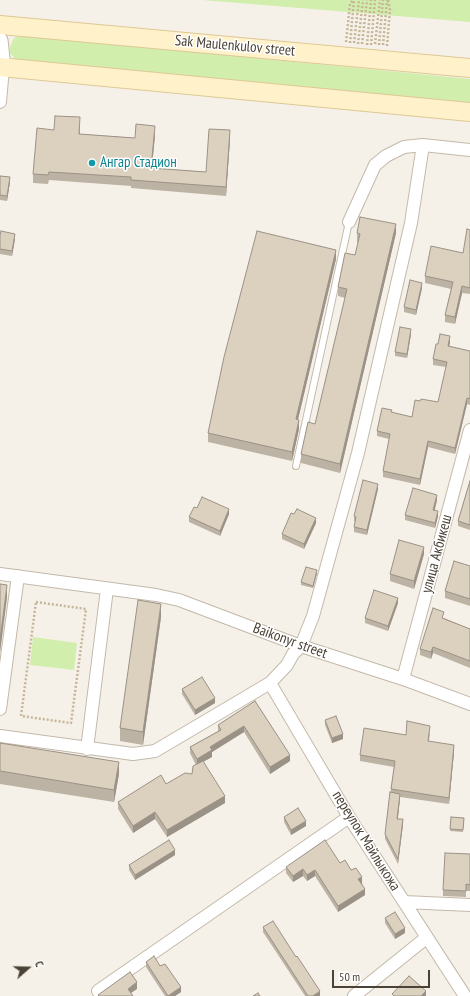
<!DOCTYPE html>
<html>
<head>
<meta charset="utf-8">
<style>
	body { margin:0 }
	#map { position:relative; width:470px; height:996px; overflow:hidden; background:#f6f1e8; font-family:"PT Sans Narrow",sans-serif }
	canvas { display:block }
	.north { position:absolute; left:8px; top:948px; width:40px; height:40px; -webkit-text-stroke:3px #fff; paint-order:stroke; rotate:70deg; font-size:11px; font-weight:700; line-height:16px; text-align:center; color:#4a4236 }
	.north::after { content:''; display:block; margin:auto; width:14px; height:18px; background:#4a4236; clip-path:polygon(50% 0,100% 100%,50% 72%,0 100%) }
	.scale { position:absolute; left:332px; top:970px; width:98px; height:18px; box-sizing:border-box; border:2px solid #4a4236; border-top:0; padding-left:5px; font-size:12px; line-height:14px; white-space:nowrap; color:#4a4236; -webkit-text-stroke:3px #fff; paint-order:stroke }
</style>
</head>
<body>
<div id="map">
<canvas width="470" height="996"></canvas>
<div class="north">С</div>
<div class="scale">50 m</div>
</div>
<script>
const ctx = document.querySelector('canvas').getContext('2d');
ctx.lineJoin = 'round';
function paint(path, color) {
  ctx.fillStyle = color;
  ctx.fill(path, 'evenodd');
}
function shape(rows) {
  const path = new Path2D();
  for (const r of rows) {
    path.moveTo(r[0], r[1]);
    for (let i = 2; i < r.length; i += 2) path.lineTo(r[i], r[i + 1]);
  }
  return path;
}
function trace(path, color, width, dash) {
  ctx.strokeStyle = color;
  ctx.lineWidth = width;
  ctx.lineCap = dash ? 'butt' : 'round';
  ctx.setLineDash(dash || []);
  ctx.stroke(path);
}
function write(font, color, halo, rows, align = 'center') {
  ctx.font = font + ' "PT Sans Narrow",sans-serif';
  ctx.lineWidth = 3;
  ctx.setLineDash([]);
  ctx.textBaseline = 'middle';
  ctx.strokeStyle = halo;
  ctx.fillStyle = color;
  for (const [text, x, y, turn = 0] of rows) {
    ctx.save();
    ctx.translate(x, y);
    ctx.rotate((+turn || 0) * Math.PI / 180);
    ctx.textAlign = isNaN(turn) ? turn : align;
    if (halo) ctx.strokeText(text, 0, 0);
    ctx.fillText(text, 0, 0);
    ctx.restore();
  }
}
paint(shape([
	[202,0,470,0,470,22],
	[21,35,470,79,470,103,16,60,10,53,10,47,14,38],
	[33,637,77,643,74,670,30,665]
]), '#d2eead');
const service = shape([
	[296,466,349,222]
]);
const minor = shape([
	[0,102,3,68],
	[349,222,375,165,386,156,404,147,423,145,470,150],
	[0,574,156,595,179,600,301,646,403,679,470,704],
	[403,679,470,430],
	[270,683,349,817,465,996],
	[0,709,18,576],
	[0,736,133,754,155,751,270,683,287,665,293,654,301,646,313,616,358,453,411,223,423,145],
	[87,749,107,589],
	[404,902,470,905],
	[98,991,349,817],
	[354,996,426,938]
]);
const tertiary = shape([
	[0,40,3,68]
]);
const secondary = shape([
	[0,25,470,68],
	[0,67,470,112]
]);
trace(service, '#c3b9aa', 8);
trace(minor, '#c3b9aa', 14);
trace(tertiary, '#c3b9aa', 17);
trace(secondary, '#dec895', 20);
trace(shape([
	[346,42,350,4,353,0],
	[350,43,354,0],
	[354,43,359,0],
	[358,44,363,0],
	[362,44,367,0],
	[375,44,380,0],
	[367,45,371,0],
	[371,45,375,0],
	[379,45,383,0],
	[383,45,387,0],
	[387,46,390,10,388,0],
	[36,602,86,609,71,723,21,716,36,602]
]), '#c6b599', 2.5, [2, 2]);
trace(service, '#fff', 6);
trace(minor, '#fff', 12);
trace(tertiary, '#fff', 15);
trace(secondary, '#fff1c9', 18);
paint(shape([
	[80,126,80,134,135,138,155,135,152,168,206,172,230,139,226,196,131,188,131,186,49,180,48,184,33,183,33,174,54,130],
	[0,176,10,182,7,201,0,200],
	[470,230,470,294,462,293,455,324,445,322,445,315,451,289,425,283,425,276,463,253],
	[357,233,396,233,340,473,301,463,301,454,315,424,345,298,338,296,338,287,355,255,358,243,357,242],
	[0,235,15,239,12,256,0,254],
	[336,259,298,419,299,429,292,461,208,442,208,433],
	[422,288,416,315,404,312,404,307],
	[411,334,407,358,395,356,395,352],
	[450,342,449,346,470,351,470,405,467,404,455,454,428,447,420,485,383,477,383,471,389,439,377,436,377,431,392,413,412,417,420,401,438,402,446,367,433,365,433,359,438,344],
	[470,481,470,530,458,526,458,521],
	[378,489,367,535,354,532,354,527,355,522,354,521,354,516],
	[437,500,435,510,438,516,435,528,405,520,405,515],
	[197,508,229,514,220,536,189,522,189,517],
	[316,523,304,549,282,539,282,534],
	[424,554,414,589,390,581,390,574],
	[470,566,470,606,445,598,445,591],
	[317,573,313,588,301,585,301,582],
	[398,603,388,631,365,623,365,618],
	[161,617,143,745,120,741,120,728],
	[444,618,470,629,470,668,433,653,431,659,420,655,420,649],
	[182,689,215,703,195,715,182,694],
	[255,701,290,761,270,774,244,732,212,752,212,757,203,762,225,803,167,837,155,819,133,833,118,809,118,802,192,774,196,765,190,753,190,747,218,731,218,725],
	[325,720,343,739,332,743,325,725],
	[430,733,429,741,454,752,449,804,400,797,398,819,403,824,398,864,385,839,385,834,394,767,360,761,360,755,406,735],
	[0,743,119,774,114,802,0,784],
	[284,817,306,826,291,835,284,822],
	[451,817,464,818,463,832,450,831],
	[470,854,470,891,466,891,466,897,443,896,443,890],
	[175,855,135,880,129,870,129,865],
	[340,863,351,870,362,883,365,895,338,912,315,876,307,881,303,876,293,882,286,873,286,867],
	[385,918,405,933,395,939,385,923],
	[263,927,320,996,305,996,263,932],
	[146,962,160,966,181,992,175,996,165,996,146,967]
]), '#bdb3a4');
paint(shape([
	[155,126,155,135,151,176,151,168],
	[230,130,230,139,226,196,226,187],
	[10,177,10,182,7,201,7,196],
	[396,224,396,233,340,473,340,464],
	[15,234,15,239,12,256,12,251],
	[336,250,336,259,296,428,296,419],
	[422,283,422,288,416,315,416,310],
	[462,286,462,293,455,324,455,317],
	[411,329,411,334,407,358,407,354],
	[450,336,450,342,448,352,448,346],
	[467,398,467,404,455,454,455,448],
	[299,420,299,429,292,461,292,452],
	[428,441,428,447,420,485,420,479],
	[378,484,378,489,367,535,367,530],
	[437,495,437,500,433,515,433,510],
	[229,509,229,514,220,536,220,531],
	[438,511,438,516,435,528,435,523],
	[316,518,316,523,304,549,304,544],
	[424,547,424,554,414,589,414,581],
	[317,570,317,573,313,588,313,586],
	[7,585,7,598,0,653,0,640],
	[398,598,398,603,388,631,388,626],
	[161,604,161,617,143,745,143,732],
	[433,647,433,653,431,659,431,652],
	[215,698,215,703,195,715,195,710],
	[244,726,244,732,212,752,212,757,197,765,197,759,210,747],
	[343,734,343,739,332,743,332,738],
	[454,745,454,752,449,804,449,798],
	[290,755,290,761,270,774,270,767],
	[119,762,119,774,114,802,114,790],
	[400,794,400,799,397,824,397,819],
	[225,796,225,803,167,837,167,830],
	[155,812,155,819,133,833,133,826],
	[403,819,403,824,398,864,398,859],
	[306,821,306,826,291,835,291,830],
	[175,850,175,855,135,880,135,875],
	[303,869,303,876,293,882,293,876],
	[315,870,315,876,307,881,307,875],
	[362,877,362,883,358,885,358,879],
	[365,889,365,895,338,912,338,906],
	[405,928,405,933,395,939,395,934],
	[137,982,137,989,128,995,128,989],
	[181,987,181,992,175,996,168,996],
	[320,991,320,996,313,996],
	[426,991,426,996,421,996]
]), '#9a9286');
const building = shape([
	[55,116,80,117,79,134,135,138,136,124,155,126,151,168,206,172,209,129,230,130,226,187,131,180,131,177,49,172,48,175,33,174,37,128,54,130,55,116],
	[0,176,10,177,7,196,0,195,0,176],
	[360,217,396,224,340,464,301,454,308,422,315,424,347,289,338,287,345,253,355,255,360,234,357,233,360,217],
	[467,229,470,230,470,288,462,286,455,317,445,315,453,282,425,276,431,246,463,253,467,229],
	[1,231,15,234,12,251,0,249,0,235,1,231],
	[257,231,336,250,296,419,299,420,292,452,208,433,224,357,257,231],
	[410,280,422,283,416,310,404,307,410,280],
	[400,327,411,329,407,354,395,352,400,327],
	[440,334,450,336,448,346,470,351,470,399,467,398,455,448,428,441,420,479,383,471,390,434,377,431,382,408,392,410,391,412,412,417,415,400,420,401,421,399,438,402,447,362,433,359,436,344,438,344,440,334],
	[363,480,378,484,367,530,354,527,356,517,354,516,363,480],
	[470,481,470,525,458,521,470,481],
	[413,488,437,495,433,510,438,511,435,523,405,515,413,488],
	[202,497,229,509,220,531,189,517,194,507,197,508,202,497],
	[297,509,316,518,304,544,282,534,291,513,294,514,297,509],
	[399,540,424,547,414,581,390,574,399,540],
	[454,561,470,566,470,599,445,591,454,561],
	[306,567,317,570,313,586,301,582,306,567],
	[0,584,7,585,0,640,0,584],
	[374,590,398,598,388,626,365,618,374,590],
	[138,600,161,604,143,732,120,728,138,600],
	[433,608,444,612,442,618,470,629,470,661,433,647,431,652,420,649,433,608],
	[202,677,215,698,195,710,182,689,202,677],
	[255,701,290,755,270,767,244,726,210,747,212,750,197,759,190,747,221,730,218,725,255,701],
	[336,716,343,734,332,738,325,720,336,716],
	[407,721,430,726,428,741,454,745,449,798,391,789,395,761,360,755,364,728,406,735,407,721],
	[0,743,119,762,114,790,0,771,0,743],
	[203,761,225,796,167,830,155,812,133,826,118,802,161,775,166,784,185,773,192,774,193,766,203,761],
	[390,792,400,794,397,819,403,819,398,859,385,834,390,792],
	[298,808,306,821,291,830,284,817,298,808],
	[451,817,464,818,463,830,450,829,451,817],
	[169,840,175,850,135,875,129,865,169,840],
	[325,840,340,863,345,860,351,870,356,868,362,877,358,879,365,889,338,906,315,870,307,875,303,869,293,876,286,867,325,840],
	[445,853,470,854,470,885,466,884,466,891,443,890,445,853],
	[395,912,405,928,395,934,385,918,395,912],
	[273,921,296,957,297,956,320,991,313,996,308,996,263,927,273,921],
	[154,956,160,966,165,964,181,987,168,996,146,962,154,956],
	[130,972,137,982,128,989,133,996,99,996,98,995,130,972],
	[409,976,426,991,421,996,394,996,392,994,409,976],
	[258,993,260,996,253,996,258,993]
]);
paint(building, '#dcd0bf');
trace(building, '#9a9286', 1);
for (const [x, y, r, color] of [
	[92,163,4,"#0f9aa8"]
]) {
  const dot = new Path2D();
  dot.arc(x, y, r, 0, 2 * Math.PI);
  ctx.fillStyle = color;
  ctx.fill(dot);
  trace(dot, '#fff', 1.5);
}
write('15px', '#4a4236', '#fff', [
	["Sak Maulenkulov street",235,46,5],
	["улица Акбикеш",437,554,-75],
	["Baikonyr street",290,641,20],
	["переулок Майлыкожа",366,841,58]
]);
write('15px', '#0d838f', '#fff', [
	["Ангар Стадион",100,163]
], 'left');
</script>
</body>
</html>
